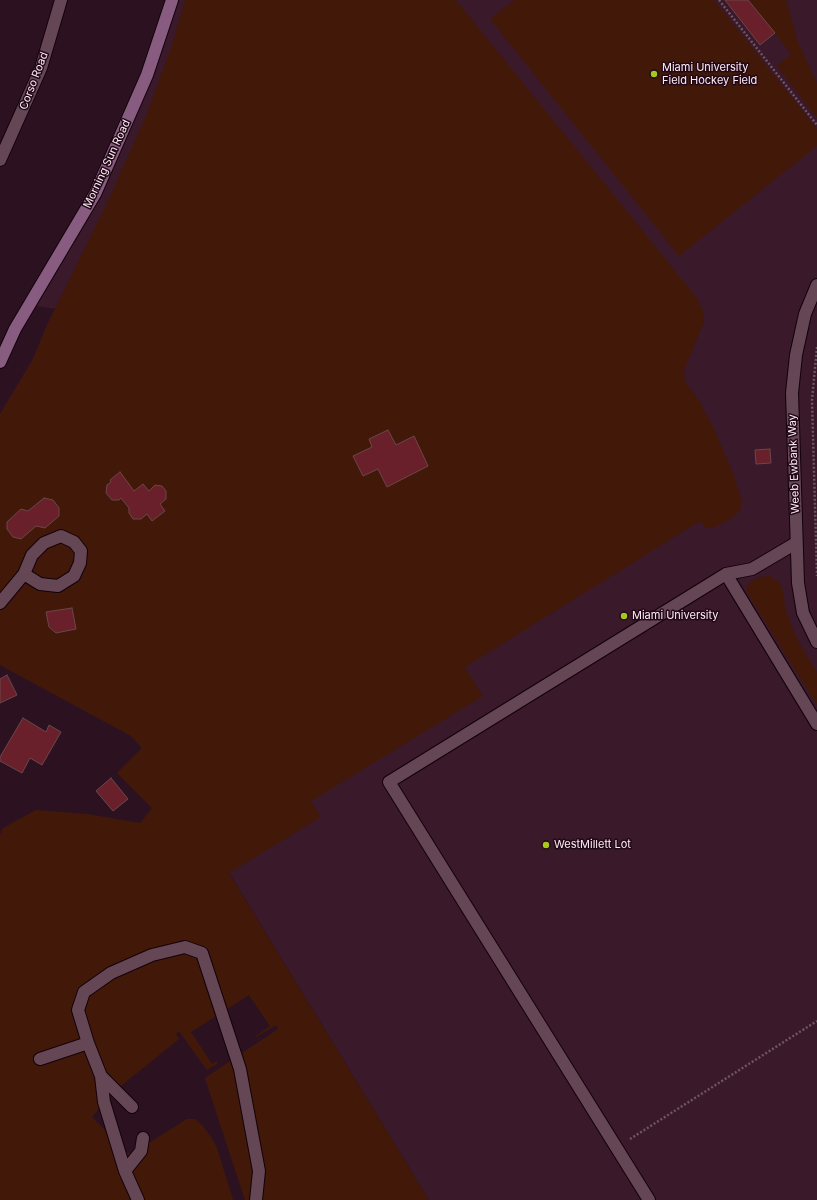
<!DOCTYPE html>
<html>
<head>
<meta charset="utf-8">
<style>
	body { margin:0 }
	canvas { display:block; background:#2c1220 }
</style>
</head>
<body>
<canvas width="817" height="1200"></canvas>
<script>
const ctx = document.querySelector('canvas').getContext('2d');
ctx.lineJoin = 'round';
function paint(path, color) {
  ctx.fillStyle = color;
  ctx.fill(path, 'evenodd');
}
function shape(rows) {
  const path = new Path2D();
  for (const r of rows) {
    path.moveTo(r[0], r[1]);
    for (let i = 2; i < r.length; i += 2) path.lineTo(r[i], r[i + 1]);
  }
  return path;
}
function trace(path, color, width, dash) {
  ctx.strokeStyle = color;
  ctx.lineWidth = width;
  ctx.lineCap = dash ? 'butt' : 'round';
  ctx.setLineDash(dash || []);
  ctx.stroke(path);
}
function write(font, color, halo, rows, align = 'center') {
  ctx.font = font + ' Inter,sans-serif';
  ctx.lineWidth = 3;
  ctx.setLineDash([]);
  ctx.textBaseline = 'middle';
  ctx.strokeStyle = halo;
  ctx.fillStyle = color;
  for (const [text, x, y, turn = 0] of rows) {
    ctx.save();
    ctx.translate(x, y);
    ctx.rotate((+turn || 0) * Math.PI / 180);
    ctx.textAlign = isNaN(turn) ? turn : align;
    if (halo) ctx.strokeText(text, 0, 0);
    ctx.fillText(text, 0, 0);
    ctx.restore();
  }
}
paint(shape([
	[172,0,817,0,817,1200,429,1200,167,771,649,390,28,305,95,194]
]), '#39192a');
paint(shape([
	[185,0,456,0,697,298,703,311,704,322,684,370,685,381,700,402,716,433,733,473,742,501,740,510,729,520,713,528,705,528,700,521,465,667,483,696,311,801,321,817,229,873,429,1200,245,1200,205,1078,278,1029,276,1025,256,1037,256,1036,270,1026,249,995,191,1032,212,1064,217,1061,218,1063,207,1070,179,1031,176,1034,179,1039,112,1093,92,1117,126,1152,132,1154,187,1119,195,1119,202,1125,211,1137,217,1148,233,1200,0,1200,0,835,3,828,36,810,87,814,140,823,152,808,117,773,142,748,131,736,0,665,0,414,33,359,47,325,107,203,146,116,170,51],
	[514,0,714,0,817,129,817,146,679,256,490,19],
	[748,0,786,0,798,42,817,83,817,118,777,66,791,54],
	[770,576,779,582,782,588,786,610,793,630,801,646,817,672,817,705,748,594,746,590,749,583,759,577]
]), '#421908');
const building = shape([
	[725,0,748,0,775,33,760,45,725,0],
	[388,430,396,445,414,436,428,466,387,487,378,469,363,476,353,456,372,447,369,439,388,430],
	[770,449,771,463,756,464,755,450,770,449],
	[120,472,134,491,143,484,149,491,155,485,162,486,166,491,166,499,160,504,165,511,152,521,147,514,141,519,133,519,129,513,129,508,121,498,119,500,112,500,106,493,107,485,111,482,110,480,120,472],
	[44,498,53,500,59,508,59,516,45,528,36,526,21,539,13,537,7,529,7,522,21,509,28,511,44,498],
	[72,608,76,629,56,633,49,627,46,612,72,608],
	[7,675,17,695,0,703,0,679,7,675],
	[23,718,46,732,49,725,61,732,42,765,30,758,22,773,0,761,0,757,23,718],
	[111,778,128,799,113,811,96,791,111,778]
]);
paint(building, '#6a202b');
trace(building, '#694749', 1);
const service = shape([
	[726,574,817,724],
	[0,603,24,574,32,555,44,543,61,536,74,542,81,551,80,563,74,576,58,586,40,584,24,574],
	[40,1059,88,1043],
	[101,1076,132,1107],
	[125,1171,141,1151,143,1138],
	[138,1200,125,1171,104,1102,101,1076,88,1043,78,1010,84,992,111,973,152,955,185,947,202,953,240,1069,259,1171,256,1200],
	[649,1200,389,782,726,574,752,569,796,543]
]);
const minor = shape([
	[0,160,41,68,61,0],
	[817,285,805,314,796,355,792,393,798,583,803,613,817,642]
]);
const secondary = shape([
	[0,362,15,329,95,194,147,75,172,0]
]);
trace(service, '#13010a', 14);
trace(minor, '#13010a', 14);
trace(secondary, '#13010a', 14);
trace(shape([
	[719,0,817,125],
	[817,347,812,400,817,576],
	[630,1139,817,1021]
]), '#6e5662', 2.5, [2, 2]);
trace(service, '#644655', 12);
trace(minor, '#644655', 12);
trace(secondary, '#875c80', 12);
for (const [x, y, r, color] of [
	[654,74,4,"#a8c71d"],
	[624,616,4,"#a8c71d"],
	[546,845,4,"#a8c71d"]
]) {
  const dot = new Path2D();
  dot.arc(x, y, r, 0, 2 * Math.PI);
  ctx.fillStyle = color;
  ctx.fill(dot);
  trace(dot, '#220917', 1.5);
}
write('11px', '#feebf3', '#220917', [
	["Miami University",662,68],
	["Field Hockey Field",662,81],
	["Miami University",632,616],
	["WestMillett Lot",554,845]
], 'left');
write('11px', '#feebf3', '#220917', [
	["Corso Road",34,81,-69],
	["Morning Sun Road",107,164,-65],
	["Weeb Ewbank Way",794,464,-92]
]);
</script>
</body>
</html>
